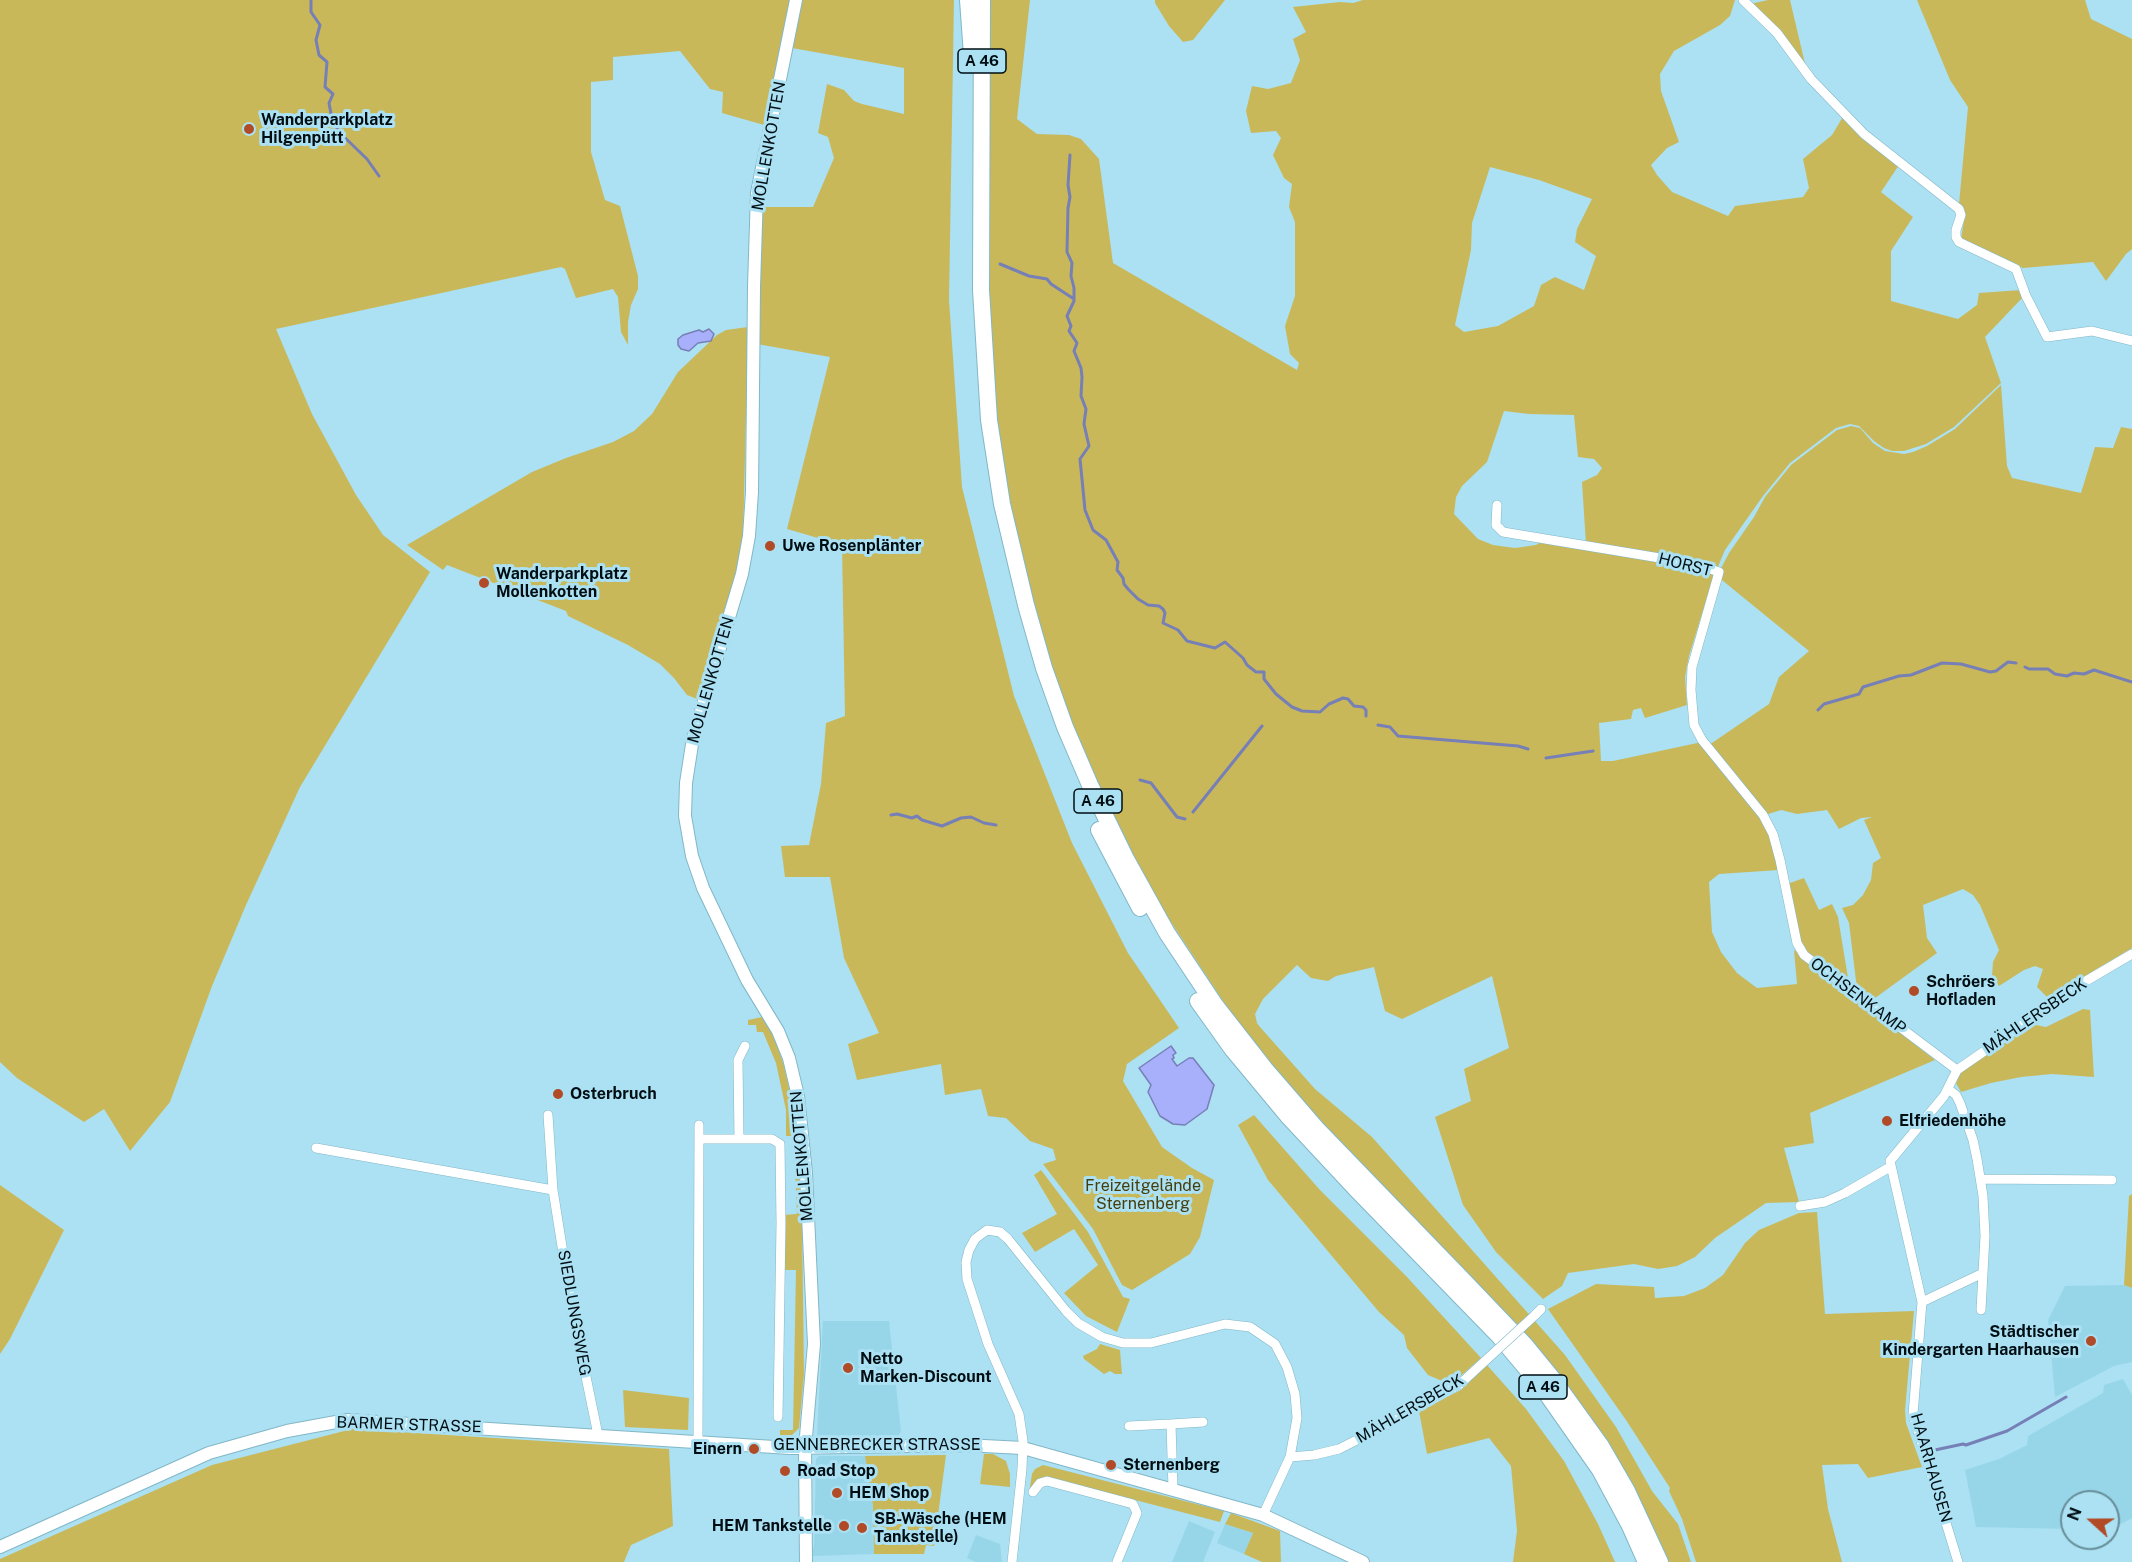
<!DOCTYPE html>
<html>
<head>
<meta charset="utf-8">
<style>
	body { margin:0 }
	#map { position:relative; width:2132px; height:1562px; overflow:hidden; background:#abe1f2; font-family:"Public Sans",sans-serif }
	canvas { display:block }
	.north { position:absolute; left:2060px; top:1490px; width:60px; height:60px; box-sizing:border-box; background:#abe1f2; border:2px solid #678d99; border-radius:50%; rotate:291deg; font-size:16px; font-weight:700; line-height:24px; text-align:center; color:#000e14 }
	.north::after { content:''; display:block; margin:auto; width:21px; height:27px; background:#b14a26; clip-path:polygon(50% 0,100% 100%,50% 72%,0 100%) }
</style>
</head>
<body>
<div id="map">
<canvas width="2132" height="1562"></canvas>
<div class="north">N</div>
</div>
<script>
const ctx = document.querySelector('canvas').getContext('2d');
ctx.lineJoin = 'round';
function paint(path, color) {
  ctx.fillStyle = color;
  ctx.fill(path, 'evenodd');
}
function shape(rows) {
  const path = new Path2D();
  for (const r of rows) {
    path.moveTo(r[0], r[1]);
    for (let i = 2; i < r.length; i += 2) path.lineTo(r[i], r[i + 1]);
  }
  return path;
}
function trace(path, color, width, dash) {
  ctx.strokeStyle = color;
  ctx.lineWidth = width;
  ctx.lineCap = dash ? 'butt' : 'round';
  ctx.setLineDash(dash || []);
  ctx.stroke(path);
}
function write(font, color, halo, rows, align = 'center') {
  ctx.font = font + ' "Public Sans",sans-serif';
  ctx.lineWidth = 6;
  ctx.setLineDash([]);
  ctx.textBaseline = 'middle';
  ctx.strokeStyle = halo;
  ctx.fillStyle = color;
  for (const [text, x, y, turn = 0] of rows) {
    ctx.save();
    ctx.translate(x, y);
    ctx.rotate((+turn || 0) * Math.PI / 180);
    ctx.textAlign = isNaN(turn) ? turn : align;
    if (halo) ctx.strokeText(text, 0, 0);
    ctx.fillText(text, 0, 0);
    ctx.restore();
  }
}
paint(shape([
	[2124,1285,2132,1288,2132,1362,2114,1366,2055,1397,2048,1320,2065,1286],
	[823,1321,889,1321,901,1432,894,1440,824,1441,817,1434],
	[2123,1379,2132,1395,2132,1518,2112,1529,2108,1529,2108,1502,2072,1502,2072,1529,1976,1527,1965,1470,1999,1459,2027,1445,2028,1436,2103,1393,2104,1385],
	[819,1456,865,1456,873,1506,874,1554,812,1556,814,1545,816,1459],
	[1189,1521,1215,1532,1203,1562,1172,1562],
	[1225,1524,1253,1533,1244,1554,1217,1543],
	[976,1535,1000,1544,1002,1562,976,1562,967,1558]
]), '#97d6e9');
paint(shape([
	[0,0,790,0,764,125,722,113,723,92,710,89,680,51,613,57,613,80,591,82,591,152,605,200,620,206,638,276,638,289,631,305,628,322,628,345,621,332,618,297,613,289,576,298,565,269,561,267,276,329,312,414,356,495,383,535,430,572,300,787,246,905,212,986,170,1102,130,1151,104,1109,84,1122,17,1078,0,1062],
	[801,0,954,0,949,300,962,487,1014,696,1072,843,1128,953,1179,1028,1127,1064,1123,1081,1162,1147,1192,1168,1214,1180,1200,1237,1190,1254,1132,1290,1122,1285,1093,1229,1043,1164,1056,1160,1053,1149,1030,1141,1006,1118,988,1116,981,1089,945,1095,941,1064,857,1080,848,1044,879,1033,844,958,830,877,785,877,781,846,809,845,821,784,826,723,845,716,842,545,787,529,830,357,757,344,762,207,813,207,834,158,828,137,818,133,827,84,844,90,854,101,862,104,904,114,904,68,792,48],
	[989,0,1030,0,1017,119,1037,134,1069,135,1081,139,1099,159,1113,263,1297,370,1299,363,1290,354,1285,326,1295,296,1295,222,1289,207,1292,184,1284,178,1273,155,1281,138,1276,131,1251,133,1246,111,1252,86,1268,89,1291,83,1300,60,1293,39,1306,32,1293,7,1340,2,1353,3,1363,0,1735,0,1730,16,1720,25,1674,51,1660,74,1661,91,1679,142,1667,148,1651,165,1657,175,1672,192,1728,216,1735,206,1803,197,1809,188,1803,159,1832,135,1844,115,1899,165,1881,192,1913,217,1891,251,1891,301,1958,319,1977,305,1979,293,2021,290,2024,296,1985,337,2001,383,1954,427,1926,444,1904,451,1892,451,1884,448,1874,441,1859,426,1850,424,1836,428,1790,463,1763,496,1725,550,1717,569,1586,544,1582,482,1597,475,1602,468,1594,459,1578,457,1574,415,1529,414,1504,411,1487,462,1462,486,1456,497,1454,514,1478,539,1493,545,1515,548,1536,545,1544,540,1715,571,1689,656,1685,677,1687,705,1645,718,1641,708,1633,710,1631,719,1599,723,1601,761,1613,761,1702,742,1763,820,1774,844,1779,870,1719,874,1709,882,1712,932,1721,952,1737,973,1757,988,1797,984,1794,950,1935,1060,1810,1113,1814,1143,1784,1148,1799,1202,1766,1203,1715,1238,1695,1257,1677,1266,1658,1269,1634,1264,1568,1273,1562,1286,1543,1299,1496,1252,1463,1205,1435,1117,1471,1101,1464,1069,1509,1048,1492,976,1402,1019,1385,1011,1374,967,1336,976,1328,981,1311,978,1297,965,1263,999,1255,1014,1257,1023,1260,1027,1315,1089,1372,1137,1565,1355,1616,1427,1652,1491,1678,1524,1691,1562,1664,1562,1641,1509,1293,1097,1248,1039,1132,863,1096,785,1040,646,1015,554,986,348],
	[1490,167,1539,180,1592,199,1577,229,1575,242,1596,256,1584,290,1555,277,1541,285,1534,306,1498,326,1464,332,1455,325,1471,250,1472,223],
	[1155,0,1225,0,1193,40,1183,42,1169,26,1155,3],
	[1768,0,1790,0,1807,72,1750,4],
	[1917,0,2085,0,2091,19,2132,39,2132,249,2126,254,2106,281,2093,262,2023,268,1968,245,1961,239,1965,214,1964,208,1959,204,1968,107,1950,80],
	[748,327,743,542,735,576,697,699,687,695,674,678,660,664,628,645,568,616,566,611,447,565,443,570,407,545,532,472,566,458,613,442,634,431,652,414,678,372,717,335,726,330],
	[2001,385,2007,466,2012,478,2081,493,2095,447,2113,448,2121,427,2132,429,2132,948,2048,998,2037,987,2043,969,2035,966,2024,970,1999,986,1992,976,1993,962,1999,950,1980,905,1973,895,1963,889,1923,905,1927,938,1937,953,1871,1001,1857,989,1849,923,1842,908,1853,905,1863,895,1871,880,1873,863,1881,858,1864,820,1872,817,1861,818,1839,829,1827,810,1797,814,1781,810,1765,815,1709,745,1769,704,1779,677,1809,651,1717,576,1729,553,1754,517,1765,497,1791,465,1837,430,1851,426,1860,428,1873,443,1885,451,1904,454,1913,452,1927,446,1955,429],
	[1804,878,1819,910,1832,904,1838,917,1849,984,1800,947,1787,884],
	[2083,1009,2090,1010,2094,1077,2052,1074,2021,1077,1991,1083,1961,1092,1956,1083,1961,1072,2031,1024,2046,1027],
	[762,1017,774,1036,784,1066,795,1115,797,1141,791,1141,791,1136,786,1136,786,1110,776,1063,763,1032,757,1032,756,1025,748,1025,748,1020],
	[1254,1115,1320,1190,1407,1277,1481,1358,1456,1380,1449,1384,1428,1375,1407,1348,1404,1335,1379,1312,1268,1180,1238,1125],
	[797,1145,802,1220,804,1374,799,1428,792,1435,780,1435,780,1430,793,1430,796,1270,783,1270,783,1215,797,1214,794,1146],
	[1041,1170,1088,1232,1123,1297,1130,1299,1117,1332,1086,1316,1064,1293,1098,1265,1074,1229,1035,1252,1022,1233,1057,1214,1034,1175],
	[0,1185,64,1230,10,1339,0,1354],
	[2132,1194,2132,1288,2124,1285,2129,1196],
	[1817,1212,1825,1314,1914,1311,1905,1410,1906,1423,1922,1467,1868,1478,1858,1464,1822,1465,1828,1509,1842,1562,1696,1562,1682,1519,1669,1491,1670,1488,1626,1420,1548,1309,1596,1284,1654,1287,1655,1298,1684,1296,1705,1288,1723,1275,1745,1243,1759,1230,1799,1213],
	[1100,1344,1120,1350,1122,1374,1115,1374,1110,1371,1104,1374,1084,1359,1083,1356,1097,1349],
	[1487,1365,1526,1409,1564,1461,1598,1524,1615,1562,1513,1562,1517,1531,1511,1466,1489,1438,1427,1454,1419,1411,1461,1390],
	[623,1390,689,1398,688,1430,625,1427],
	[352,1429,669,1449,673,1526,631,1545,624,1562,0,1562,0,1559,212,1465],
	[984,1454,993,1454,1006,1461,1010,1474,1010,1487,980,1484],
	[946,1455,934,1546,926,1545,924,1554,874,1554,873,1506,865,1456],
	[1043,1465,1224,1511,1220,1522,1050,1478,1039,1479,1035,1482,1029,1493,1032,1474,1035,1469],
	[1231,1513,1280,1531,1281,1562,1262,1562,1244,1554,1253,1533,1225,1524]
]), '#c9b85a');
const water = shape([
	[709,329,714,334,711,341,698,343,689,351,681,349,678,345,678,339,683,335,699,330,703,332,709,329],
	[1171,1046,1176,1053,1173,1055,1174,1058,1172,1059,1177,1066,1189,1058,1193,1058,1214,1085,1207,1109,1185,1125,1173,1124,1160,1116,1148,1092,1151,1085,1139,1068,1171,1046]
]);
paint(water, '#a8b0fc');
trace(water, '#767fb6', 1.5);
trace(shape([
	[311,0,311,12,320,25,316,40,319,55,327,62,325,87,333,94,329,103,332,119,339,132,367,159,379,176],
	[1070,155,1068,185,1070,197,1068,208,1067,252,1072,263,1071,276,1074,288,1074,301,1067,316,1071,326,1069,331,1077,343,1074,351,1081,368,1082,377,1081,396,1086,409,1084,424,1089,446,1080,459,1085,510,1093,530,1106,540,1118,562,1117,570,1123,578,1124,584,1128,589,1138,599,1148,605,1159,606,1163,609,1165,613,1163,623,1178,630,1187,641,1215,648,1225,642,1243,658,1247,665,1256,672,1264,672,1264,679,1276,694,1292,707,1302,711,1320,712,1329,704,1343,698,1348,699,1354,706,1363,707,1366,710,1366,716],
	[1000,264,1029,276,1047,279,1051,284,1074,299],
	[2025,667,2029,669,2048,669,2055,674,2067,676,2074,673,2084,674,2094,670,2132,682],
	[1818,710,1824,704,1859,694,1863,687,1899,676,1911,675,1942,663,1961,664,1990,672,1996,671,2008,662,2016,663],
	[1378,725,1390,727,1398,736,1518,746,1528,749],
	[1546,758,1593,751],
	[1140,780,1151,783,1177,817,1185,819],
	[1193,812,1262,726],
	[891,815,897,814,912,818,917,816,922,820,942,826,961,818,971,817,984,823,996,825],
	[1935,1450,1963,1444,1966,1445,2007,1431,2066,1397]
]), '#767fb6', 3);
const minor = shape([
	[1743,0,1777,33,1811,79,1864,134,1959,209,1961,215,1956,230,1956,237,1959,242,2016,269,2026,296,2047,337,2092,331,2132,341],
	[1497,505,1496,525,1503,532,1696,564,1719,572,1692,667,1691,690,1694,725,1702,740,1763,815,1773,834,1780,860,1797,943,1804,955,1957,1070],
	[548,1115,553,1190,572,1309,598,1435],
	[700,1139,739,1139,738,1060,745,1046],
	[739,1139,772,1139,780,1144,781,1223,778,1417],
	[316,1148,553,1190],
	[1981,1179,2112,1180],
	[1800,1206,1825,1202,1845,1193,1890,1167],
	[1922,1302,1983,1273,1985,1236,1983,1196,1977,1159,1973,1140,1960,1103,1956,1095,1948,1089],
	[1981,1310,1983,1273],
	[1534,1316,1541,1309],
	[1171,1424,1203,1422],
	[1129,1426,1171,1424,1173,1489],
	[698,1440,699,1125],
	[1290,1457,1314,1455,1339,1449,1392,1422,1460,1384],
	[1033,1492,1040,1483,1047,1481,1133,1504,1137,1513,1117,1562],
	[1012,1562,1022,1469,1023,1441,1019,1414,988,1344,967,1279,966,1262,969,1250,975,1239,987,1230,1000,1232,1008,1239,1066,1311,1078,1323,1102,1337,1123,1343,1151,1343,1225,1324,1250,1327,1275,1344,1287,1367,1295,1394,1297,1418,1290,1457,1263,1515],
	[1958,1562,1913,1415,1922,1302,1890,1161,1944,1096,1957,1070,2086,981,2132,954]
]);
const secondary = shape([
	[796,0,757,193,754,286,752,492,749,536,742,574,693,738,686,783,685,816,692,856,703,888,747,980,778,1031,789,1058,798,1096,806,1173,814,1344,805,1448,806,1562],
	[0,1547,209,1453,287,1431,347,1420,790,1448,964,1445,1023,1448,1263,1515,1363,1562]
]);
const motorway = shape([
	[968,0,972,55],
	[982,0,981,290,989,420,1002,504,1026,605,1044,668,1065,727,1090,785,1126,859,1167,933,1215,1005,1265,1069,1316,1128,1464,1281,1525,1345,1552,1378,1601,1446,1627,1491,1660,1562],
	[1099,830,1140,908],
	[1198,1001,1233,1050,1287,1115,1357,1190,1500,1337,1542,1387,1600,1470,1630,1526,1646,1562]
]);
trace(minor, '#82b7c7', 10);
trace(secondary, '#82b7c7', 14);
trace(motorway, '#82b7c7', 18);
trace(minor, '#fff', 9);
trace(secondary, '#fff', 12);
trace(motorway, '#fff', 16);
const minorBridge = shape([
	[1460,1384,1534,1316]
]);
trace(minorBridge, '#82b7c7', 10, []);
trace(minorBridge, '#fff', 9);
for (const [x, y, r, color] of [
	[249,129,6,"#b14a26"],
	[770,546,6,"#b14a26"],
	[484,583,6,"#b14a26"],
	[1914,991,6,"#b14a26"],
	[558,1094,6,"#b14a26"],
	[1887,1121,6,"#b14a26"],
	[2091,1341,6,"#b14a26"],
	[848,1368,6,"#b14a26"],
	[754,1449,6,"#b14a26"],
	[1111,1465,6,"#b14a26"],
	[785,1471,6,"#b14a26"],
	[837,1493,6,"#b14a26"],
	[844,1526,6,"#b14a26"],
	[862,1528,6,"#b14a26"]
]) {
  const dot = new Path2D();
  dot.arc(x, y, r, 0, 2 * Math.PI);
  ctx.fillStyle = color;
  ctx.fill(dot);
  trace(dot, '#abe1f2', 2);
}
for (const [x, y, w] of [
	[982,61,48],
	[1098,801,48],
	[1543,1387,48]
]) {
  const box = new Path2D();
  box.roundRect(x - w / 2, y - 12, w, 24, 4.5);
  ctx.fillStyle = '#abe1f2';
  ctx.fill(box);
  trace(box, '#000e14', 1.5);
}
write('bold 15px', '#000e14', null, [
	["A 46",982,61],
	["A 46",1098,801],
	["A 46",1543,1387]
]);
write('bold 16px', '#000e14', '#abe1f2', [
	["Wanderparkplatz",261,120],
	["Hilgenpütt",261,138],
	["Uwe Rosenplänter",782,546],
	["Wanderparkplatz",496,574],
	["Mollenkotten",496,592],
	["Schröers",1926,982],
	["Hofladen",1926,1000],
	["Osterbruch",570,1094],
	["Elfriedenhöhe",1899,1121],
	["Städtischer",2079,1332,"right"],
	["Kindergarten Haarhausen",2079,1350,"right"],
	["Netto",860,1359],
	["Marken-Discount",860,1377],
	["Einern",742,1449,"right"],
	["Sternenberg",1123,1465],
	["Road Stop",797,1471],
	["HEM Shop",849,1493],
	["SB-Wäsche (HEM",874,1519],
	["Tankstelle)",874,1537],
	["HEM Tankstelle",832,1526,"right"]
], 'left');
write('16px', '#000e14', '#abe1f2', [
	["MOLLENKOTTEN",769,146,-80],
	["HORST",1685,565,14],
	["MOLLENKOTTEN",711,680,-74],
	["OCHSENKAMP",1858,996,37],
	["MÄHLERSBECK",2035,1016,-34],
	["MOLLENKOTTEN",802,1156,-95],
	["SIEDLUNGSWEG",574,1313,80],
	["MÄHLERSBECK",1410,1409,-30],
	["BARMER STRASSE",409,1425,2],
	["GENNEBRECKER STRASSE",877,1445],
	["HAARHAUSEN",1931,1468,74]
]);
write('16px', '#453d0c', '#abe1f2', [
	["Freizeitgelände",1143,1186],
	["Sternenberg",1143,1204]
]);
</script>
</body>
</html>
